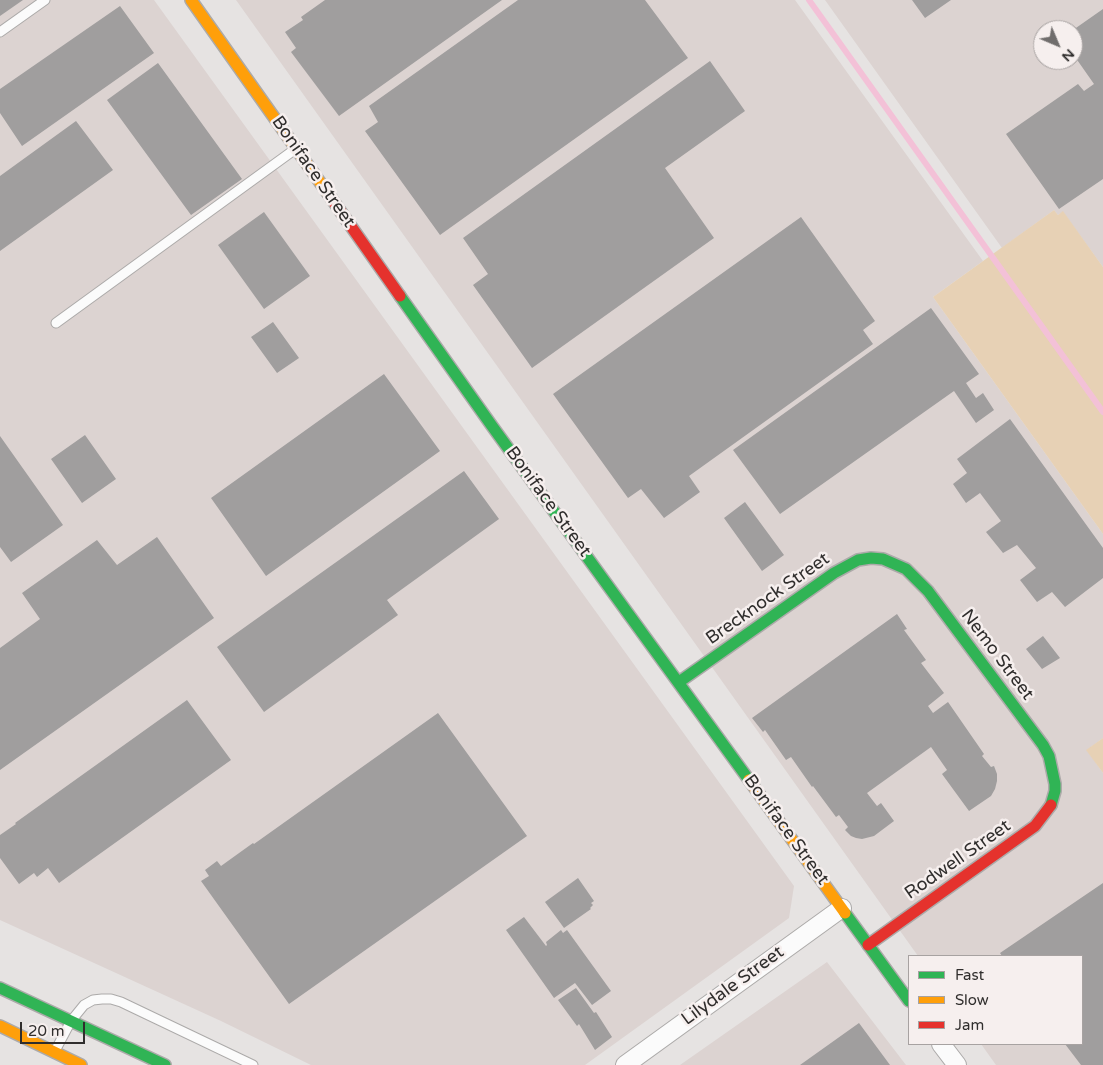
<!DOCTYPE html>
<html>
<head>
<meta charset="utf-8">
<style>
	body { margin:0 }
	#map { position:relative; width:1103px; height:1065px; overflow:hidden; background:#e6e3e2; font-family:"Varela Round",sans-serif }
	canvas { display:block }
	.legend { position:absolute; left:908px; top:955px; width:175px; height:90px; box-sizing:border-box; background:#f6efee; border:1px solid #a7a2a1; margin:0; padding:6px 9px; list-style:none; font-size:15px; color:#302e2d }
	.legend li { display:flex; align-items:center; gap:10px; height:25px }
	.legend b { width:25px; border:1px solid #a7a2a1 }
	.north { position:absolute; left:1033px; top:20px; width:50px; height:50px; box-sizing:border-box; background:#f6efee; border:1px solid #a7a2a1; border-radius:50%; rotate:135deg; font-size:14px; font-weight:700; line-height:20px; text-align:center; color:#302e2d }
	.north::after { content:''; display:block; margin:auto; width:18px; height:22px; background:#706d6c; clip-path:polygon(50% 0,100% 100%,50% 72%,0 100%) }
	.scale { position:absolute; left:20px; top:1022px; width:65px; height:22px; box-sizing:border-box; border:2px solid #302e2d; border-top:0; padding-left:6px; font-size:15px; line-height:18px; white-space:nowrap; color:#302e2d; -webkit-text-stroke:4px #f6efee; paint-order:stroke }
</style>
</head>
<body>
<div id="map">
<canvas width="1103" height="1065"></canvas>
<ul class="legend">
<li><b style="height:6px;background:#30b455"></b>Fast</li>
<li><b style="height:6px;background:#ff9f0a"></b>Slow</li>
<li><b style="height:6px;background:#e5322d"></b>Jam</li>
</ul>
<div class="north">N</div>
<div class="scale">20 m</div>
</div>
<script>
const ctx = document.querySelector('canvas').getContext('2d');
ctx.lineJoin = 'round';
function paint(path, color) {
  ctx.fillStyle = color;
  ctx.fill(path, 'evenodd');
}
function shape(rows) {
  const path = new Path2D();
  for (const r of rows) {
    path.moveTo(r[0], r[1]);
    for (let i = 2; i < r.length; i += 2) path.lineTo(r[i], r[i + 1]);
  }
  return path;
}
function trace(path, color, width, dash) {
  ctx.strokeStyle = color;
  ctx.lineWidth = width;
  ctx.lineCap = dash ? 'butt' : 'round';
  ctx.setLineDash(dash || []);
  ctx.stroke(path);
}
function write(font, color, halo, rows, align = 'center') {
  ctx.font = font + ' "Varela Round",sans-serif';
  ctx.lineWidth = 5;
  ctx.setLineDash([]);
  ctx.textBaseline = 'middle';
  ctx.strokeStyle = halo;
  ctx.fillStyle = color;
  for (const [text, x, y, turn = 0] of rows) {
    ctx.save();
    ctx.translate(x, y);
    ctx.rotate((+turn || 0) * Math.PI / 180);
    ctx.textAlign = isNaN(turn) ? turn : align;
    if (halo) ctx.strokeText(text, 0, 0);
    ctx.fillText(text, 0, 0);
    ctx.restore();
  }
}
paint(shape([
	[0,0,154,0,794,886,789,918,585,1065,311,1065,221,1021,0,920],
	[236,0,795,0,983,261,933,297,1103,534,1103,738,1087,750,1103,773,1103,1065,996,1065,981,1044,1082,1044,1082,956,918,956],
	[825,0,1103,0,1103,267,1063,212,1058,215,1054,210,1002,248],
	[1043,30,1073,30,1073,60,1043,60],
	[827,962,906,1065,680,1065]
]), '#dcd3d1');
paint(shape([
	[1054,210,1058,215,1063,211,1103,267,1103,534,933,297],
	[1103,738,1103,773,1086,750]
]), '#e7d1b5');
trace(shape([
	[809,0,1103,412]
]), '#f3c1d7', 6);
paint(shape([
	[0,0,23,0,0,16],
	[325,0,502,0,339,116,291,52,296,48,285,32,303,20,301,17],
	[518,0,645,0,688,58,440,235,365,131,378,122,369,106],
	[912,0,951,0,925,18],
	[120,6,154,53,22,146,0,113,0,89],
	[1103,9,1103,179,1059,209,1006,134,1078,84,1084,91,1094,84,1073,54,1073,30],
	[710,61,745,111,665,168,714,238,532,368,473,285,488,274,463,238],
	[158,63,242,179,191,215,107,100],
	[76,121,113,170,0,251,0,176],
	[264,212,310,276,264,309,218,245],
	[801,217,875,321,863,330,873,344,689,476,700,492,664,518,641,489,628,498,553,394],
	[931,308,979,374,966,383,976,398,983,393,994,410,976,423,954,391,780,514,733,450],
	[273,322,299,358,277,373,251,337],
	[384,374,440,451,266,576,211,498],
	[1010,419,1103,548,1103,578,1065,607,1052,592,1037,602,1020,580,1036,568,1017,545,1003,553,986,532,1001,521,980,493,966,503,953,484,967,473,957,459],
	[85,435,116,479,82,503,51,459],
	[0,436,63,525,11,562,0,547],
	[464,471,499,519,387,600,398,615,264,712,217,647],
	[745,502,784,555,762,571,724,518],
	[157,537,214,618,0,770,0,648,40,619,22,593,97,540,117,565],
	[897,614,907,629,904,630,926,660,921,663,944,693,928,706,933,713,948,702,984,754,982,756,991,767,994,766,997,774,997,781,995,789,991,796,969,811,942,774,947,770,931,747,867,793,877,806,881,803,894,821,874,836,862,839,856,838,851,836,845,830,848,827,839,815,836,817,813,786,812,787,791,757,786,760,765,730,763,732,752,718],
	[1043,636,1060,658,1042,669,1026,649],
	[187,700,231,760,59,883,48,868,37,877,34,873,19,884,0,858,0,835,16,824,15,823],
	[438,713,527,836,289,1004,201,881,209,876,205,870,217,861,221,866,253,843,254,844],
	[578,878,594,901,591,903,593,905,590,908,591,909,564,928,545,902],
	[1103,883,1103,1065,1081,1065,1065,1044,1082,1044,1082,956,1002,956,1000,953],
	[524,917,546,946,547,945,546,942,561,930,563,933,567,930,611,991,592,1005,575,983,554,998,506,930],
	[576,988,594,1013,596,1012,612,1037,595,1050,579,1024,577,1026,558,1000],
	[859,1023,890,1065,800,1065]
]), '#a09e9e');
const lane = shape([
	[0,32,45,0],
	[56,323,294,150],
	[55,1051,71,1021,84,1005,93,1000,102,999,111,999,121,1002,253,1065]
]);
const street = shape([
	[941,1044,957,1065],
	[625,1065,842,908]
]);
const fast = shape([
	[400,296,492,426,749,780],
	[679,682,834,573,858,560,871,558,883,559,906,569,928,591,1043,745,1049,756,1055,784,1055,791,1051,805],
	[845,913,909,1001],
	[0,988,165,1065]
]);
const slow = shape([
	[191,0,329,195],
	[749,780,845,913],
	[0,1026,81,1065]
]);
const jam = shape([
	[329,195,400,296],
	[868,945,1035,826,1051,805]
]);
trace(lane, '#acaaa9', 11);
trace(street, '#acaaa9', 20);
trace(fast, '#acaaa9', 14);
trace(slow, '#acaaa9', 14);
trace(jam, '#acaaa9', 14);
trace(lane, '#fbfbfb', 9);
trace(street, '#fbfbfb', 18);
trace(fast, '#30b455', 11);
trace(slow, '#ff9f0a', 11);
trace(jam, '#e5322d', 11);
write('18px', '#302e2d', '#f6efee', [
	["Boniface Street",313,172,55],
	["Boniface Street",548,502,54],
	["Brecknock Street",768,599,-35],
	["Nemo Street",997,655,53],
	["Boniface Street",786,830,54],
	["Rodwell Street",958,860,-35],
	["Lilydale Street",733,986,-36]
]);
</script>
</body>
</html>
